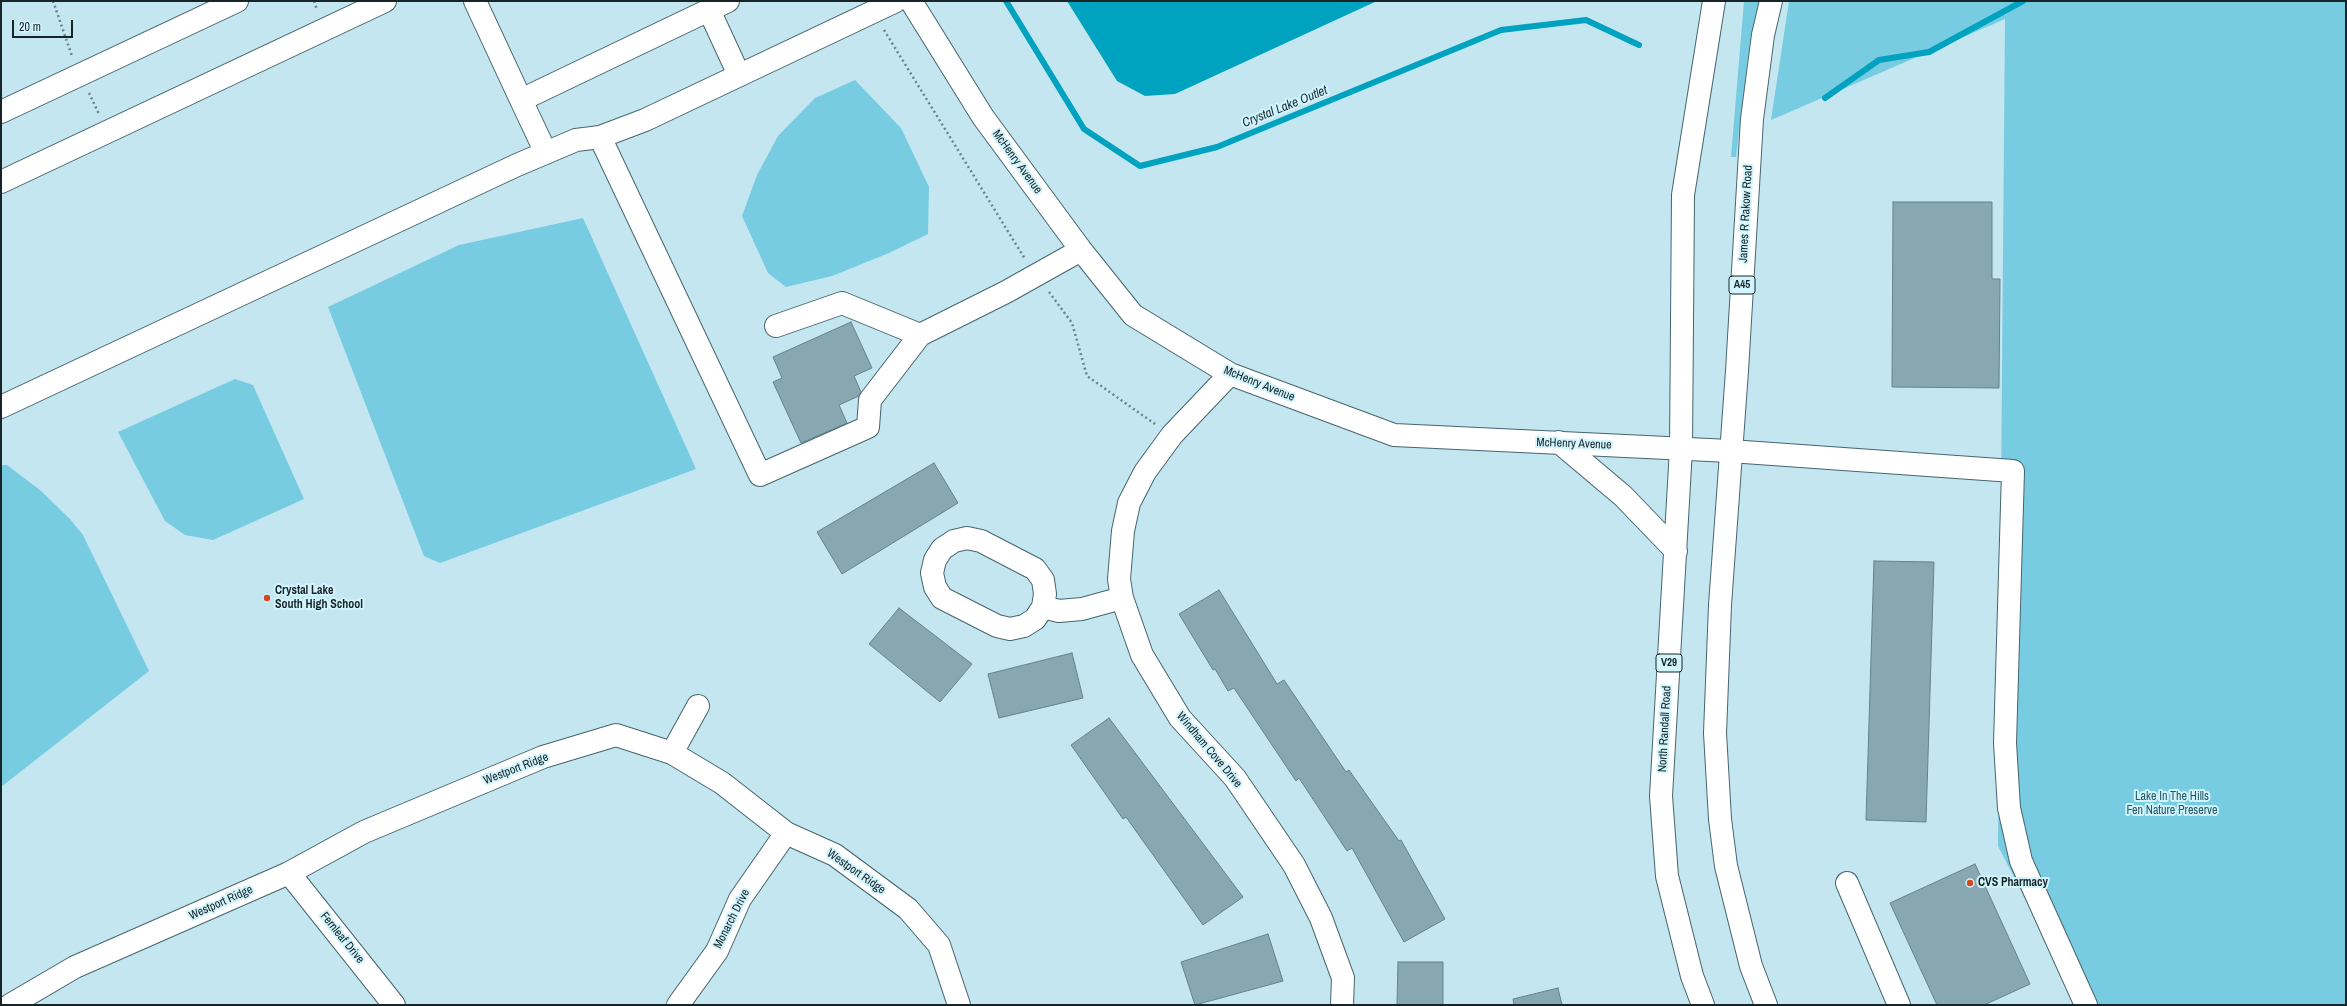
<!DOCTYPE html>
<html>
<head>
<meta charset="utf-8">
<style>
	body { margin:0 }
	#map { position:relative; width:2347px; height:1006px; overflow:hidden; background:#c4e6f0; font-family:"Archivo Narrow",sans-serif }
	canvas { display:block }
	.frame { position:absolute; inset:0; border:2px solid #172428; pointer-events:none }
	.scale { position:absolute; left:12px; top:20px; width:61px; height:18px; box-sizing:border-box; border:2px solid #172428; border-top:0; padding-left:5px; font-size:12px; line-height:14px; white-space:nowrap; color:#172428; -webkit-text-stroke:3px #d1f4fd; paint-order:stroke }
</style>
</head>
<body>
<div id="map">
<canvas width="2347" height="1006"></canvas>
<div class="frame"></div>
<div class="scale">20 m</div>
</div>
<script>
const ctx = document.querySelector('canvas').getContext('2d');
ctx.lineJoin = 'round';
function paint(path, color) {
  ctx.fillStyle = color;
  ctx.fill(path, 'evenodd');
}
function shape(rows) {
  const path = new Path2D();
  for (const r of rows) {
    path.moveTo(r[0], r[1]);
    for (let i = 2; i < r.length; i += 2) path.lineTo(r[i], r[i + 1]);
  }
  return path;
}
function trace(path, color, width, dash) {
  ctx.strokeStyle = color;
  ctx.lineWidth = width;
  ctx.lineCap = dash ? 'butt' : 'round';
  ctx.setLineDash(dash || []);
  ctx.stroke(path);
}
function write(font, color, halo, rows, align = 'center') {
  ctx.font = font + ' "Archivo Narrow",sans-serif';
  ctx.lineWidth = 4;
  ctx.setLineDash([]);
  ctx.textBaseline = 'middle';
  ctx.strokeStyle = halo;
  ctx.fillStyle = color;
  for (const [text, x, y, turn = 0] of rows) {
    ctx.save();
    ctx.translate(x, y);
    ctx.rotate((+turn || 0) * Math.PI / 180);
    ctx.textAlign = isNaN(turn) ? turn : align;
    if (halo) ctx.strokeText(text, 0, 0);
    ctx.fillText(text, 0, 0);
    ctx.restore();
  }
}
paint(shape([
	[1744,1,1759,1,1748,57,1736,157,1731,157],
	[1789,1,2346,1,2346,1005,2080,1005,1998,846,2005,19,1771,120],
	[855,80,901,128,929,187,928,234,889,253,832,276,786,287,768,273,742,216,757,175,778,136,815,98],
	[583,218,696,469,440,563,424,556,328,307,459,245],
	[235,379,253,385,304,499,213,540,185,535,165,521,118,432],
	[1,465,7,465,40,490,70,519,83,535,149,671,1,787]
]), '#77cce1');
paint(shape([
	[1067,1,1377,1,1175,94,1145,96,1117,81]
]), '#00a3bf');
trace(shape([
	[1006,1,1084,129,1140,166,1217,147,1501,30,1586,20,1639,45],
	[1825,98,1879,60,1929,52,2023,1]
]), '#00a3bf', 6);
const building = shape([
	[1893,202,1992,202,1992,279,2000,279,1999,388,1892,387,1893,202],
	[851,322,872,368,854,376,861,392,859,396,839,405,847,423,801,443,773,382,782,378,773,357,851,322],
	[934,463,958,503,842,574,817,532,934,463],
	[1874,561,1934,562,1926,822,1866,820,1874,561],
	[1219,590,1277,684,1284,680,1346,772,1349,770,1399,841,1401,840,1445,919,1404,942,1352,848,1347,851,1299,778,1296,781,1234,688,1228,691,1215,669,1213,670,1179,614,1219,590],
	[899,608,972,664,940,702,869,644,899,608],
	[1072,653,1083,698,999,718,988,674,1072,653],
	[1109,718,1243,897,1203,925,1126,817,1123,819,1071,745,1109,718],
	[1975,864,2030,984,1984,1005,1937,1005,1890,903,1975,864],
	[1268,934,1283,981,1195,1005,1181,962,1268,934],
	[1398,962,1443,962,1443,1005,1397,1005,1398,962],
	[1558,988,1562,1005,1514,1005,1513,999,1558,988]
]);
paint(building, '#87a8b1');
trace(building, '#63838c', 1);
const minor = shape([
	[475,1,521,100,709,10,739,75],
	[911,1,983,117,1081,250,1133,315,1230,374,1394,435,1730,451,2013,471,2005,743,2009,808,2021,861,2086,1005],
	[709,10,728,1],
	[521,100,546,153],
	[1,112,237,1],
	[600,137,760,475,868,427,870,400,920,335],
	[1,182,385,1],
	[776,326,842,303,920,335,1006,292,1081,250],
	[1230,374,1172,435,1145,472,1129,503,1123,531,1119,579,1122,598,1142,655,1180,718,1235,778,1294,865,1321,918,1343,978,1342,1005],
	[1,407,517,165,576,140,600,137,645,120,896,1],
	[967,538,981,541,1035,569,1043,580,1045,594,1043,607,1035,619,1024,626,1010,629,997,626,942,598,935,587,932,573,935,560,942,549,954,541,967,538],
	[1043,607,1059,611,1082,609,1122,598],
	[672,753,698,706],
	[289,873,394,1005],
	[1847,883,1899,1005],
	[10,1005,75,967,289,873,364,832,543,757,616,735,672,753,722,783,786,833,835,855,908,909,939,945,959,1005],
	[678,1005,717,951,740,899,786,833]
]);
const major = shape([
	[1559,442,1623,496,1676,551],
	[1703,1005,1692,976,1667,876,1661,796,1681,449,1683,195,1714,1],
	[1766,1005,1751,966,1726,866,1720,819,1715,733,1720,605,1737,371,1752,119,1763,35,1771,1]
]);
trace(minor, '#46656d', 24);
trace(major, '#46656d', 24);
trace(shape([
	[53,1,72,56],
	[314,1,317,10],
	[884,30,1025,259],
	[89,93,99,114],
	[1049,292,1072,323,1087,376,1155,424]
]), '#6c838a', 2.5, [2, 3]);
trace(minor, '#fff', 22);
trace(major, '#fff', 22);
for (const [x, y, r, color] of [
	[267,598,4,"#d34923"],
	[1970,883,4,"#d34923"]
]) {
  const dot = new Path2D();
  dot.arc(x, y, r, 0, 2 * Math.PI);
  ctx.fillStyle = color;
  ctx.fill(dot);
  trace(dot, '#d1f4fd', 1.5);
}
for (const [x, y, w] of [
	[1742,285,26],
	[1669,663,26]
]) {
  const box = new Path2D();
  box.roundRect(x - w / 2, y - 9, w, 18, 3);
  ctx.fillStyle = '#d1f4fd';
  ctx.fill(box);
  trace(box, '#172428', 1);
}
write('bold 11px', '#172428', null, [
	["A45",1742,285],
	["V29",1669,663]
]);
write('12px', '#172428', '#d1f4fd', [
	["McHenry Avenue",1017,162,54],
	["James R Rakow Road",1746,214,-87],
	["McHenry Avenue",1259,384,22],
	["McHenry Avenue",1574,444,2],
	["North Randall Road",1665,729,-87],
	["Windham Cove Drive",1209,750,50],
	["Westport Ridge",516,769,-21],
	["Westport Ridge",856,872,35],
	["Westport Ridge",221,903,-24],
	["Monarch Drive",732,919,-63],
	["Fernleaf Drive",342,938,51]
]);
write('bold 12px', '#172428', '#d1f4fd', [
	["Crystal Lake",275,591],
	["South High School",275,605],
	["CVS Pharmacy",1978,883]
], 'left');
write('12px', '#225763', '#d1f4fd', [
	["Lake In The Hills",2172,797],
	["Fen Nature Preserve",2172,811]
]);
write('italic 13px', '#1b3136', '#d1f4fd', [
	["Crystal Lake Outlet",1285,107,-22]
]);
</script>
</body>
</html>
